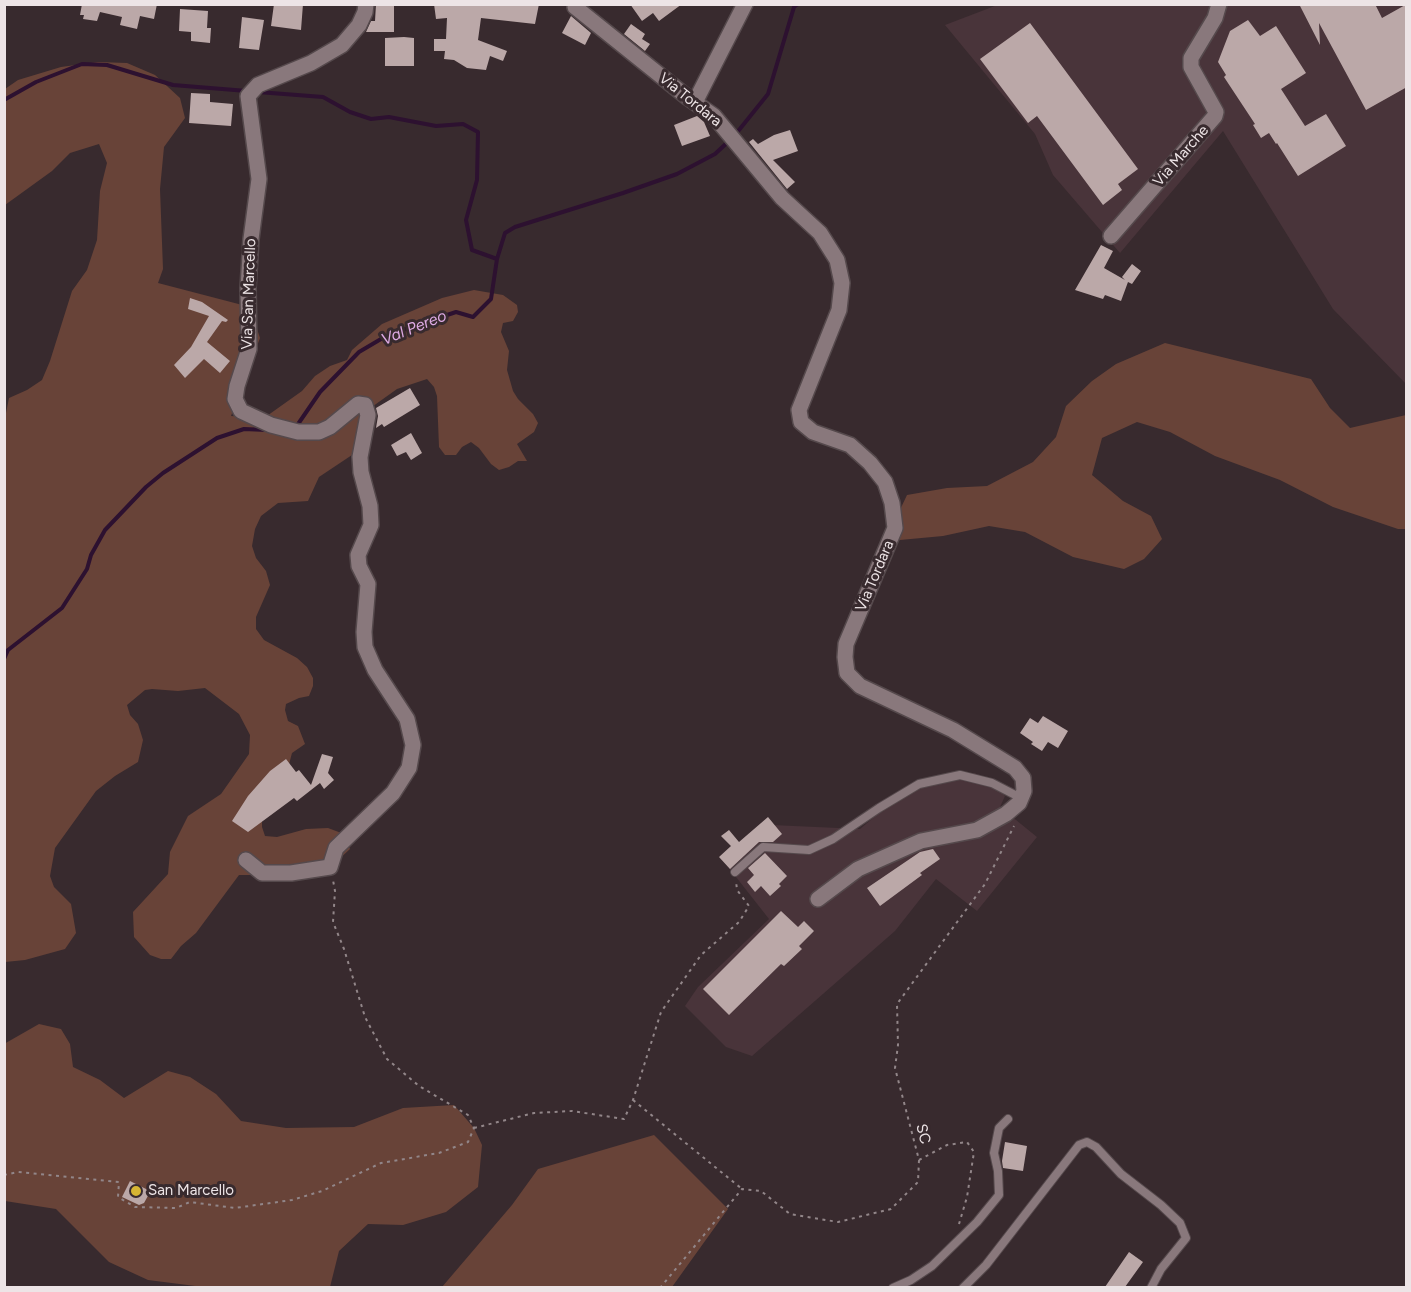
<!DOCTYPE html>
<html>
<head>
<meta charset="utf-8">
<style>
	body { margin:0 }
	#map { position:relative; width:1411px; height:1292px; overflow:hidden; background:#382a2e; font-family:Figtree,sans-serif }
	canvas { display:block }
	.frame { position:absolute; inset:0; border:6px solid #ede4e6; pointer-events:none }
</style>
</head>
<body>
<div id="map">
<canvas width="1411" height="1292"></canvas>
<div class="frame"></div>
</div>
<script>
const ctx = document.querySelector('canvas').getContext('2d');
ctx.lineJoin = 'round';
function paint(path, color) {
  ctx.fillStyle = color;
  ctx.fill(path, 'evenodd');
}
function shape(rows) {
  const path = new Path2D();
  for (const r of rows) {
    path.moveTo(r[0], r[1]);
    for (let i = 2; i < r.length; i += 2) path.lineTo(r[i], r[i + 1]);
  }
  return path;
}
function trace(path, color, width, dash) {
  ctx.strokeStyle = color;
  ctx.lineWidth = width;
  ctx.lineCap = dash ? 'butt' : 'round';
  ctx.setLineDash(dash || []);
  ctx.stroke(path);
}
function write(font, color, halo, rows, align = 'center') {
  ctx.font = font + ' Figtree,sans-serif';
  ctx.lineWidth = 6;
  ctx.setLineDash([]);
  ctx.textBaseline = 'middle';
  ctx.strokeStyle = halo;
  ctx.fillStyle = color;
  for (const [text, x, y, turn = 0] of rows) {
    ctx.save();
    ctx.translate(x, y);
    ctx.rotate((+turn || 0) * Math.PI / 180);
    ctx.textAlign = isNaN(turn) ? turn : align;
    if (halo) ctx.strokeText(text, 0, 0);
    ctx.fillText(text, 0, 0);
    ctx.restore();
  }
}
paint(shape([
	[1000,4,1406,5,1406,384,1333,309,1223,131,1120,253,1053,175,1035,134,945,25],
	[961,773,974,773,988,778,997,785,1005,796,1000,807,1037,837,977,911,936,879,895,931,752,1056,726,1047,685,1006,698,987,769,919,725,863,772,825,860,829,886,807,933,780]
]), '#49343a');
paint(shape([
	[98,62,127,63,155,75,180,98,185,118,164,147,160,189,163,269,158,283,250,307,260,338,231,416,264,418,302,391,315,376,330,366,347,360,352,350,382,324,442,298,474,290,503,295,517,305,518,312,513,321,503,323,501,332,509,351,507,370,513,391,518,399,533,414,538,423,534,432,517,444,527,461,518,461,509,467,499,470,491,464,479,448,471,442,462,447,456,455,445,455,439,447,437,396,434,387,427,379,397,389,362,414,364,447,319,477,308,501,278,503,261,516,255,529,252,546,256,558,266,571,270,585,256,617,256,629,264,640,297,658,307,667,313,678,313,686,309,696,299,698,286,704,285,710,288,721,298,726,305,744,292,753,287,772,262,811,262,827,265,836,277,837,306,829,328,828,344,834,350,849,322,875,239,875,196,933,181,946,171,959,161,959,150,955,134,937,133,912,168,874,170,852,188,816,221,794,249,754,250,735,239,714,205,688,178,691,152,689,145,690,127,705,130,715,138,724,143,740,138,762,115,776,96,791,55,848,50,876,54,887,71,904,76,933,65,949,25,960,5,962,5,418,9,398,27,390,42,380,50,361,72,291,87,270,97,240,100,191,107,163,99,144,70,153,52,171,5,205,5,89,18,80,61,67],
	[1165,343,1311,379,1330,408,1350,428,1406,415,1406,529,1398,529,1333,507,1280,480,1215,456,1170,432,1137,422,1102,438,1092,475,1123,501,1151,516,1162,539,1144,559,1124,569,1073,557,1025,532,989,526,943,536,900,540,898,514,907,495,947,488,987,486,1033,462,1056,437,1066,406,1092,381,1116,364],
	[39,1024,61,1029,70,1044,73,1067,100,1080,124,1098,168,1071,190,1077,216,1094,241,1121,286,1128,354,1127,403,1108,454,1105,474,1128,482,1145,478,1187,446,1212,403,1225,368,1224,339,1251,330,1287,211,1288,148,1280,109,1262,56,1209,5,1201,4,1044],
	[654,1135,728,1209,672,1287,442,1287,512,1205,538,1169]
]), '#684338');
trace(shape([
	[258,92,323,97,350,112,371,119,389,117,436,126,463,124,478,132,477,180,466,220,472,250,497,259],
	[4,100,36,82,82,64,107,65,173,85,247,91],
	[735,135,768,94,794,7,798,4],
	[296,427,320,392,359,352,381,339,403,330,456,312,473,317,491,299,497,259,505,233,515,227,623,193,677,174,715,154,730,140],
	[4,659,8,650,62,608,87,569,91,555,105,530,146,487,163,473,217,438,244,429,267,430]
]), '#2d1130', 4);
paint(shape([
	[82,4,157,4,154,19,140,16,137,29,120,25,122,17,100,12,97,21,83,19,84,15,80,15],
	[274,4,303,4,301,30,271,26],
	[376,4,394,4,394,32,366,32,371,21,375,21],
	[434,4,539,4,535,24,481,18,478,40,507,51,503,61,490,56,486,70,467,68,454,60,444,59,445,51,434,51,434,39,446,39,447,18,436,19],
	[630,4,682,4,659,21,653,13,642,21],
	[1299,4,1375,4,1382,18,1407,4,1407,87,1366,110,1319,23,1320,45],
	[180,9,208,11,207,28,211,28,210,43,191,41,191,32,179,31],
	[571,16,591,33,585,45,562,33],
	[242,17,264,20,259,50,239,48],
	[1248,20,1260,36,1276,26,1306,73,1281,89,1305,126,1326,114,1346,146,1298,176,1277,143,1276,144,1269,133,1261,138,1253,125,1255,124,1224,77,1226,75,1218,62,1230,31],
	[1030,23,1138,169,1118,184,1122,190,1103,205,1037,116,1028,123,980,59],
	[631,24,645,34,642,39,650,44,645,51,624,34],
	[404,37,414,38,414,66,385,66,385,38],
	[191,93,210,94,210,102,233,104,231,126,189,123],
	[697,116,704,122,710,136,682,146,674,125],
	[790,130,798,151,773,160,795,182,787,189,749,142,753,139,758,144,774,135],
	[1101,245,1113,251,1104,268,1125,280,1122,277,1132,264,1141,271,1132,284,1128,282,1121,301,1105,295,1103,299,1075,290],
	[190,298,202,302,228,320,226,322,222,321,207,342,230,361,220,373,204,359,185,378,174,365,191,347,209,316,188,309],
	[410,388,420,405,384,427,382,424,376,428,378,416,376,408],
	[411,433,422,453,411,460,406,452,397,456,391,445],
	[1043,716,1068,731,1058,748,1048,742,1042,751,1031,744,1033,742,1020,733,1030,718,1038,723],
	[322,754,333,757,328,773,334,780,324,789,320,783,297,801,294,798,248,832,232,821,248,796,270,771,286,759,296,772,299,770,311,785],
	[768,817,782,834,773,842,759,842,730,869,719,857,731,846,721,836,729,830,739,842],
	[933,849,940,859,920,873,922,875,880,906,867,888,920,852],
	[765,853,787,876,779,884,781,886,770,896,761,886,755,892,747,882,754,875,748,868],
	[781,911,798,927,804,921,814,931,799,946,802,949,784,966,781,964,729,1015,703,989],
	[1005,1142,1027,1146,1023,1171,1003,1168,1002,1161],
	[130,1181,146,1189,149,1194,144,1203,139,1205,122,1197],
	[1129,1252,1143,1262,1125,1287,1105,1287]
]), '#bba8a8');
const service = shape([
	[735,872,763,847,809,850,833,839,879,808,919,784,960,775,992,783,1021,798],
	[893,1288,911,1280,932,1266,977,1222,999,1195,998,1171,994,1153,999,1128,1008,1119],
	[963,1288,986,1265,1079,1145,1087,1142,1096,1147,1121,1174,1161,1205,1180,1223,1186,1238,1161,1269,1151,1288]
]);
const minor = shape([
	[575,7,687,97,714,116,782,198,820,233,837,260,842,283,839,310,799,410,801,422,813,432,850,445,870,463,885,482,892,503,895,528,846,644,845,657,847,673,860,686,953,730,1015,768,1023,778,1024,791,1019,803,1006,814,977,830,921,841,858,869,818,899],
	[695,102,745,4],
	[1111,236,1215,116,1216,112,1191,67,1191,58,1215,18,1219,4],
	[246,860,262,873,291,873,330,867,336,848,393,793,409,768,413,745,407,719,375,670,365,647,364,632,368,584,359,566,358,555,371,525,370,506,361,472,360,457,368,415,365,405,358,404,330,427,319,432,298,432,271,425,241,411,235,399,237,386,249,349,248,288,251,239,259,179,248,96,258,85,311,63,342,45,359,25,365,12,366,4]
]);
trace(service, '#55494c', 10);
trace(minor, '#55494c', 18);
trace(shape([
	[633,1100,742,1189],
	[474,1128,534,1113,572,1111,624,1119,633,1100,661,1012,701,955,739,922,749,906,737,890,736,881],
	[919,1160,947,1145,967,1142,974,1152,967,1197,959,1224],
	[4,1175,18,1172,119,1182,118,1197,135,1207,176,1208,190,1202,235,1208,292,1200,322,1191,381,1163,439,1153,468,1142,474,1128,468,1115,419,1086,387,1059,365,1017,344,949,333,922,335,891,333,880],
	[660,1288,742,1189,761,1191,790,1214,838,1222,891,1209,918,1182,919,1160,895,1068,898,1045,897,1004,985,884,1014,826]
]), '#928689', 2, [3, 4.5]);
trace(service, '#89787c', 8);
trace(minor, '#89787c', 15);
for (const [x, y, r, color] of [
	[136,1191,6,"#d6b534"]
]) {
  const dot = new Path2D();
  dot.arc(x, y, r, 0, 2 * Math.PI);
  ctx.fillStyle = color;
  ctx.fill(dot);
  trace(dot, '#382a2e', 2);
}
write('15px', '#ede4e6', '#382a2e', [
	["Via Tordara",690,100,39],
	["Via Marche",1181,156,-49],
	["Via San Marcello",249,294,-88],
	["Via Tordara",875,576,-67],
	["SC",923,1134,76]
]);
write('15px', '#ede4e6', '#382a2e', [
	["San Marcello",148,1191]
], 'left');
write('italic 16px', '#deaae4', '#382a2e', [
	["Val Pereo",414,328,-22]
]);
</script>
</body>
</html>
